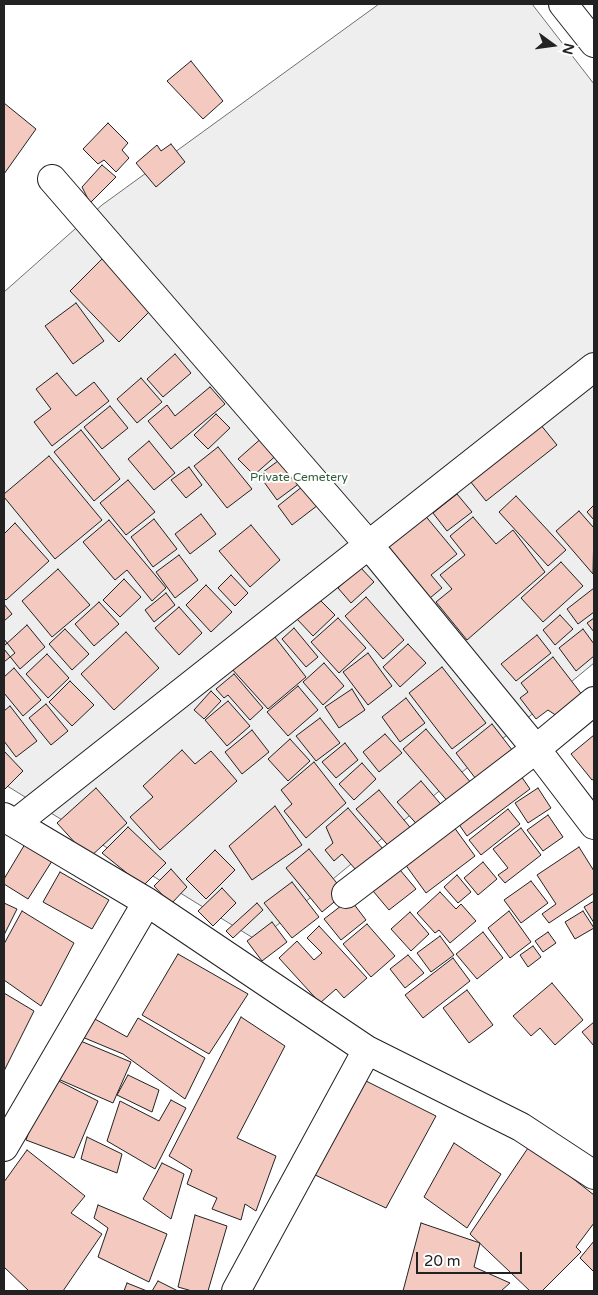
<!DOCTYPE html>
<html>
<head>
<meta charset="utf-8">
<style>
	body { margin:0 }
	#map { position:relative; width:598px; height:1295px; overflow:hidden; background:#fff; font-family:"Varela Round",sans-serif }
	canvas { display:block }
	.frame { position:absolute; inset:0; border:5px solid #222; pointer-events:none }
	.north { position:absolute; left:528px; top:20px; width:50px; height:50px; -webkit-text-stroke:4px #fff; paint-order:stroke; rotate:104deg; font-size:14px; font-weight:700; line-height:20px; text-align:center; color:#222 }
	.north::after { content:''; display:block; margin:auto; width:18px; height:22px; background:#222; clip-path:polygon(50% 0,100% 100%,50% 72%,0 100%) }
	.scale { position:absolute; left:416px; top:1252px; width:106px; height:22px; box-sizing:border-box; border:2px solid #222; border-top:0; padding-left:6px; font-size:15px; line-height:18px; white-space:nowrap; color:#222; -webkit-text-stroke:4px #fff; paint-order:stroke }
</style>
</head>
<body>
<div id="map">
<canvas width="598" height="1295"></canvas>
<div class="frame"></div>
<div class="north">N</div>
<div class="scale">20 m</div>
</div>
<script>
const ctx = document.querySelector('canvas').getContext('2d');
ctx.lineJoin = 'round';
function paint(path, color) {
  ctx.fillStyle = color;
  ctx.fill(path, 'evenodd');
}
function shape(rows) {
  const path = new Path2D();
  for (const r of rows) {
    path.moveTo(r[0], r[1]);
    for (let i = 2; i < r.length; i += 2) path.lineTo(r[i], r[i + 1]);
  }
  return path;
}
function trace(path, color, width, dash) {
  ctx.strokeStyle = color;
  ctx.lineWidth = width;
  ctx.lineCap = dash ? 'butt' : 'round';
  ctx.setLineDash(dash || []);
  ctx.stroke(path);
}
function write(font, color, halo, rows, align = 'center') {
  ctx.font = font + ' "Varela Round",sans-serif';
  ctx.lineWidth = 4;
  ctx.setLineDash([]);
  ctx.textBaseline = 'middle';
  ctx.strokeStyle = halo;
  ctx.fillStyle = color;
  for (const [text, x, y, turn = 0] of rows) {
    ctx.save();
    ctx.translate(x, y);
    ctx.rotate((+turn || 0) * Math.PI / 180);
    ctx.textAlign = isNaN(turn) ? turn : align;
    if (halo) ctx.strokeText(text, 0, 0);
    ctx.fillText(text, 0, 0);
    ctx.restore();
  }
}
const green = shape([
	[379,4,532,4,594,84,594,663,258,941,4,784,4,292,102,205,379,4]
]);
paint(green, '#eee');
trace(green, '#6f6f6f', 1);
const building = shape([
	[191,61,223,101,203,119,167,81,191,61],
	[4,103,36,129,4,174,4,103],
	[108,123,128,143,122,150,129,158,116,172,104,160,98,164,83,149,108,123],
	[171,144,185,162,156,187,136,163,157,145,161,151,171,144],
	[102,165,116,177,90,203,82,187,102,165],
	[104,257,153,308,119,342,70,291,104,257],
	[76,303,104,341,73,364,45,326,76,303],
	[175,354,191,373,163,397,147,379,175,354],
	[57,373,76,396,94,382,109,401,52,446,34,422,51,409,36,389,57,373],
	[141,378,162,402,137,423,117,399,141,378],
	[210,387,225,404,171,449,148,421,167,405,175,416,210,387],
	[110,406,128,428,102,449,84,427,110,406],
	[216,414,230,428,208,449,194,435,216,414],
	[536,419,557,445,486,501,466,476,536,419],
	[81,430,120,479,94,501,54,452,81,430],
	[264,436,279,453,254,475,238,459,264,436],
	[149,441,175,473,154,490,128,459,149,441],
	[218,447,252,489,227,508,194,466,218,447],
	[49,456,102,520,55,559,4,497,4,494,49,456],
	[282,458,300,483,277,500,259,475,282,458],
	[189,467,202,485,186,498,171,480,189,467],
	[128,480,155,512,126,535,100,503,128,480],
	[303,486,318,505,292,525,278,506,303,486],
	[457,494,472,512,447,531,433,513,457,494],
	[516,496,566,550,548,566,499,512,516,496],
	[594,505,594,520,587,512,594,505],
	[579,511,594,528,593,574,556,531,579,511],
	[423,513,457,554,431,575,442,588,430,598,385,545,423,513],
	[201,514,216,534,190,554,175,534,201,514],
	[473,517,496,544,513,530,545,572,467,640,436,602,452,589,440,575,465,555,450,536,473,517],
	[154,519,177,549,153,567,131,537,154,519],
	[109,520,166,588,152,601,127,570,115,580,83,542,109,520],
	[15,523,49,561,6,600,4,598,4,534,15,523],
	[251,525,280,560,250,587,219,551,251,525],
	[179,555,198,580,175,598,156,572,179,555],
	[561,562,583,586,543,622,521,598,561,562],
	[360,567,374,582,351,603,338,588,360,567],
	[58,569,90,605,52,637,22,601,58,569],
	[231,575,248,593,235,606,218,588,231,575],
	[124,579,141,597,120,617,103,600,124,579],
	[206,585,232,612,211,632,186,605,206,585],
	[594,588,594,612,578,624,567,609,594,588],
	[166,593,175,605,154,622,145,610,166,593],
	[317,597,335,615,313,636,296,618,317,597],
	[366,597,404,640,383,659,345,616,366,597],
	[99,602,119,624,94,646,75,624,99,602],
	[4,604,12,614,4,621,4,604],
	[179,607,202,633,179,655,155,628,179,607],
	[560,615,573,629,555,645,543,630,560,615],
	[338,618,366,648,339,673,311,642,338,618],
	[594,618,594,632,587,623,594,618],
	[27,625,45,647,20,669,4,649,4,646,27,625],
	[294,628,318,657,306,667,282,639,294,628],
	[65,629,89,654,72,670,49,644,65,629],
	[583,629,594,644,594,656,576,671,559,648,583,629],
	[126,632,159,668,114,710,81,674,126,632],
	[271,632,306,677,268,709,231,668,271,632],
	[537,635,551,653,516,681,501,664,537,635],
	[4,639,15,653,4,662,4,639],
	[408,644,426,663,400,687,383,667,408,644],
	[368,653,392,686,368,705,343,672,368,653],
	[47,654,69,678,48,698,26,674,47,654],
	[553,657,583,696,557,716,548,710,536,719,520,698,528,692,521,683,553,657],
	[324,663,344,686,323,705,303,682,324,663],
	[442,667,486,723,452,749,409,693,442,667],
	[14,668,41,700,23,716,4,693,4,677,14,668],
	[234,674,263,708,250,720,228,695,224,698,216,689,234,674],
	[70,681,94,705,72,726,49,702,70,681],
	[298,686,318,710,288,736,267,712,298,686],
	[352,689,365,710,339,728,325,707,352,689],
	[211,691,221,701,204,719,194,710,211,691],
	[406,698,425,723,400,742,382,717,406,698],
	[228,701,250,726,227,746,205,720,228,701],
	[46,704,68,731,51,745,29,718,46,704],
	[10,706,37,741,16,757,4,741,4,711,10,706],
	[320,718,340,743,316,761,296,736,320,718],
	[492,724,516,755,479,783,456,753,492,724],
	[426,729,472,784,449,803,403,749,426,729],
	[252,730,269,752,242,774,225,752,252,730],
	[385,734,402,753,379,772,363,752,385,734],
	[594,735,594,779,592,780,571,754,594,735],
	[290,739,310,761,288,781,268,759,290,739],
	[345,743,358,760,336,778,322,762,345,743],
	[182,750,195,764,211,751,237,781,160,850,130,817,153,797,143,786,182,750],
	[4,751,23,771,4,790,4,751],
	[314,762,346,803,306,838,284,811,292,804,281,790,314,762],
	[362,763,376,779,354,800,339,784,362,763],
	[521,776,530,789,467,836,458,823,521,776],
	[421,781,444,808,421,829,397,802,421,781],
	[96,788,127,823,89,858,57,823,96,788],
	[538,788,551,808,528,823,515,803,538,788],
	[379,790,414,832,393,851,356,809,379,790],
	[275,806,302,845,252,880,229,846,275,806],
	[348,808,389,856,363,878,342,854,334,861,325,850,333,843,326,827,348,808],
	[508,809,520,824,481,855,469,840,508,809],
	[548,815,563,837,543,851,527,830,548,815],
	[451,823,475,856,426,893,402,860,451,823],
	[128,827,166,863,143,886,102,853,128,827],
	[521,828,541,855,505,883,498,875,508,868,493,849,521,828],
	[25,844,52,861,28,899,4,884,4,879,25,844],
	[579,847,594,871,594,893,549,923,542,914,556,904,537,875,579,847],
	[309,849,345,893,322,912,286,868,309,849],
	[215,850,235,870,206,899,186,879,215,850],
	[483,862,497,879,478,895,464,878,483,862],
	[395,864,416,889,389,910,368,885,395,864],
	[171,869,187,887,171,904,154,886,171,869],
	[60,872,109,900,92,929,43,902,60,872],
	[457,875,471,892,458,903,444,887,457,875],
	[531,881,548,903,521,923,504,900,531,881],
	[292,882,319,917,292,938,264,903,292,882],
	[222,888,236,903,213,926,198,911,222,888],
	[440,892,456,909,461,904,476,921,450,943,439,930,435,933,417,913,440,892],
	[350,899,366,920,341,940,324,919,350,899],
	[594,901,594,923,584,907,594,901],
	[4,903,17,909,4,935,4,903],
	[257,903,263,910,233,938,226,931,257,903],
	[22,911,74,943,41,1006,4,980,4,944,22,911],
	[509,911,531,942,510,958,488,928,509,911],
	[583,911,594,928,575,939,565,922,583,911],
	[410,912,429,934,411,951,391,929,410,912],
	[272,922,287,942,262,961,247,941,272,922],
	[367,924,395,956,371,977,343,944,367,924],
	[319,926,367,978,344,998,336,989,320,1003,279,958,297,941,314,960,322,953,307,938,319,926],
	[483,932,503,958,477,979,456,954,483,932],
	[548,932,556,943,543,952,535,941,548,932],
	[440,936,454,955,431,972,417,953,440,936],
	[533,946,541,957,528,967,520,955,533,946],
	[178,954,248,994,209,1054,142,1015,178,954],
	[408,955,424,973,405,988,390,969,408,955],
	[453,958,470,981,423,1018,405,995,453,958],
	[552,983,583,1020,555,1045,540,1028,531,1036,513,1016,552,983],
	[467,990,493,1025,469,1043,443,1008,467,990],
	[4,993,34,1011,4,1071,4,993],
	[86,1014,127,1037,138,1018,205,1058,185,1099,123,1054,75,1034,86,1014],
	[241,1017,285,1046,237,1138,276,1156,256,1211,245,1204,241,1220,212,1209,217,1198,187,1184,192,1170,169,1156,241,1017],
	[594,1022,594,1046,582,1032,594,1022],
	[71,1037,131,1062,113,1103,58,1079,71,1037],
	[128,1075,159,1090,152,1112,117,1095,128,1075],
	[49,1076,98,1101,74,1158,26,1140,49,1076],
	[362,1079,436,1116,386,1208,313,1174,362,1079],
	[171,1100,186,1108,155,1169,107,1141,120,1101,159,1121,171,1100],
	[87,1137,122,1154,117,1173,81,1159,87,1137],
	[454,1143,501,1174,467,1228,424,1197,454,1143],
	[530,1145,594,1195,594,1223,576,1247,581,1252,542,1291,530,1291,470,1234,530,1145],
	[27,1150,85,1196,71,1213,102,1234,63,1291,29,1291,4,1267,4,1182,27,1150],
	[162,1163,184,1174,171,1219,143,1199,162,1163],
	[98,1205,167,1234,149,1282,98,1257,108,1228,94,1218,98,1205],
	[195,1215,227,1226,208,1291,192,1291,178,1287,195,1215],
	[421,1223,480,1243,474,1267,510,1283,501,1291,403,1291,421,1223],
	[594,1241,594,1272,580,1258,594,1241],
	[158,1281,178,1291,152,1291,158,1281],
	[127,1283,147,1291,124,1291,127,1283]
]);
paint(building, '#f3c9c0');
trace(building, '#222', 1);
const minor = shape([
	[52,179,368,544,536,749,594,825],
	[4,817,147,902,367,1050,236,1291],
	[16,823,594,367],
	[346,894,536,749,594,701],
	[367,1050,521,1127,594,1175],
	[4,1147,147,902]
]);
const tertiary = shape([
	[563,4,594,43]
]);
trace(minor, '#222', 30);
trace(tertiary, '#222', 30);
trace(minor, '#fff', 28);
trace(tertiary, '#fff', 28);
write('12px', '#2f5e38', '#fff', [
	["Private Cemetery",299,478]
]);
</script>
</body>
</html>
